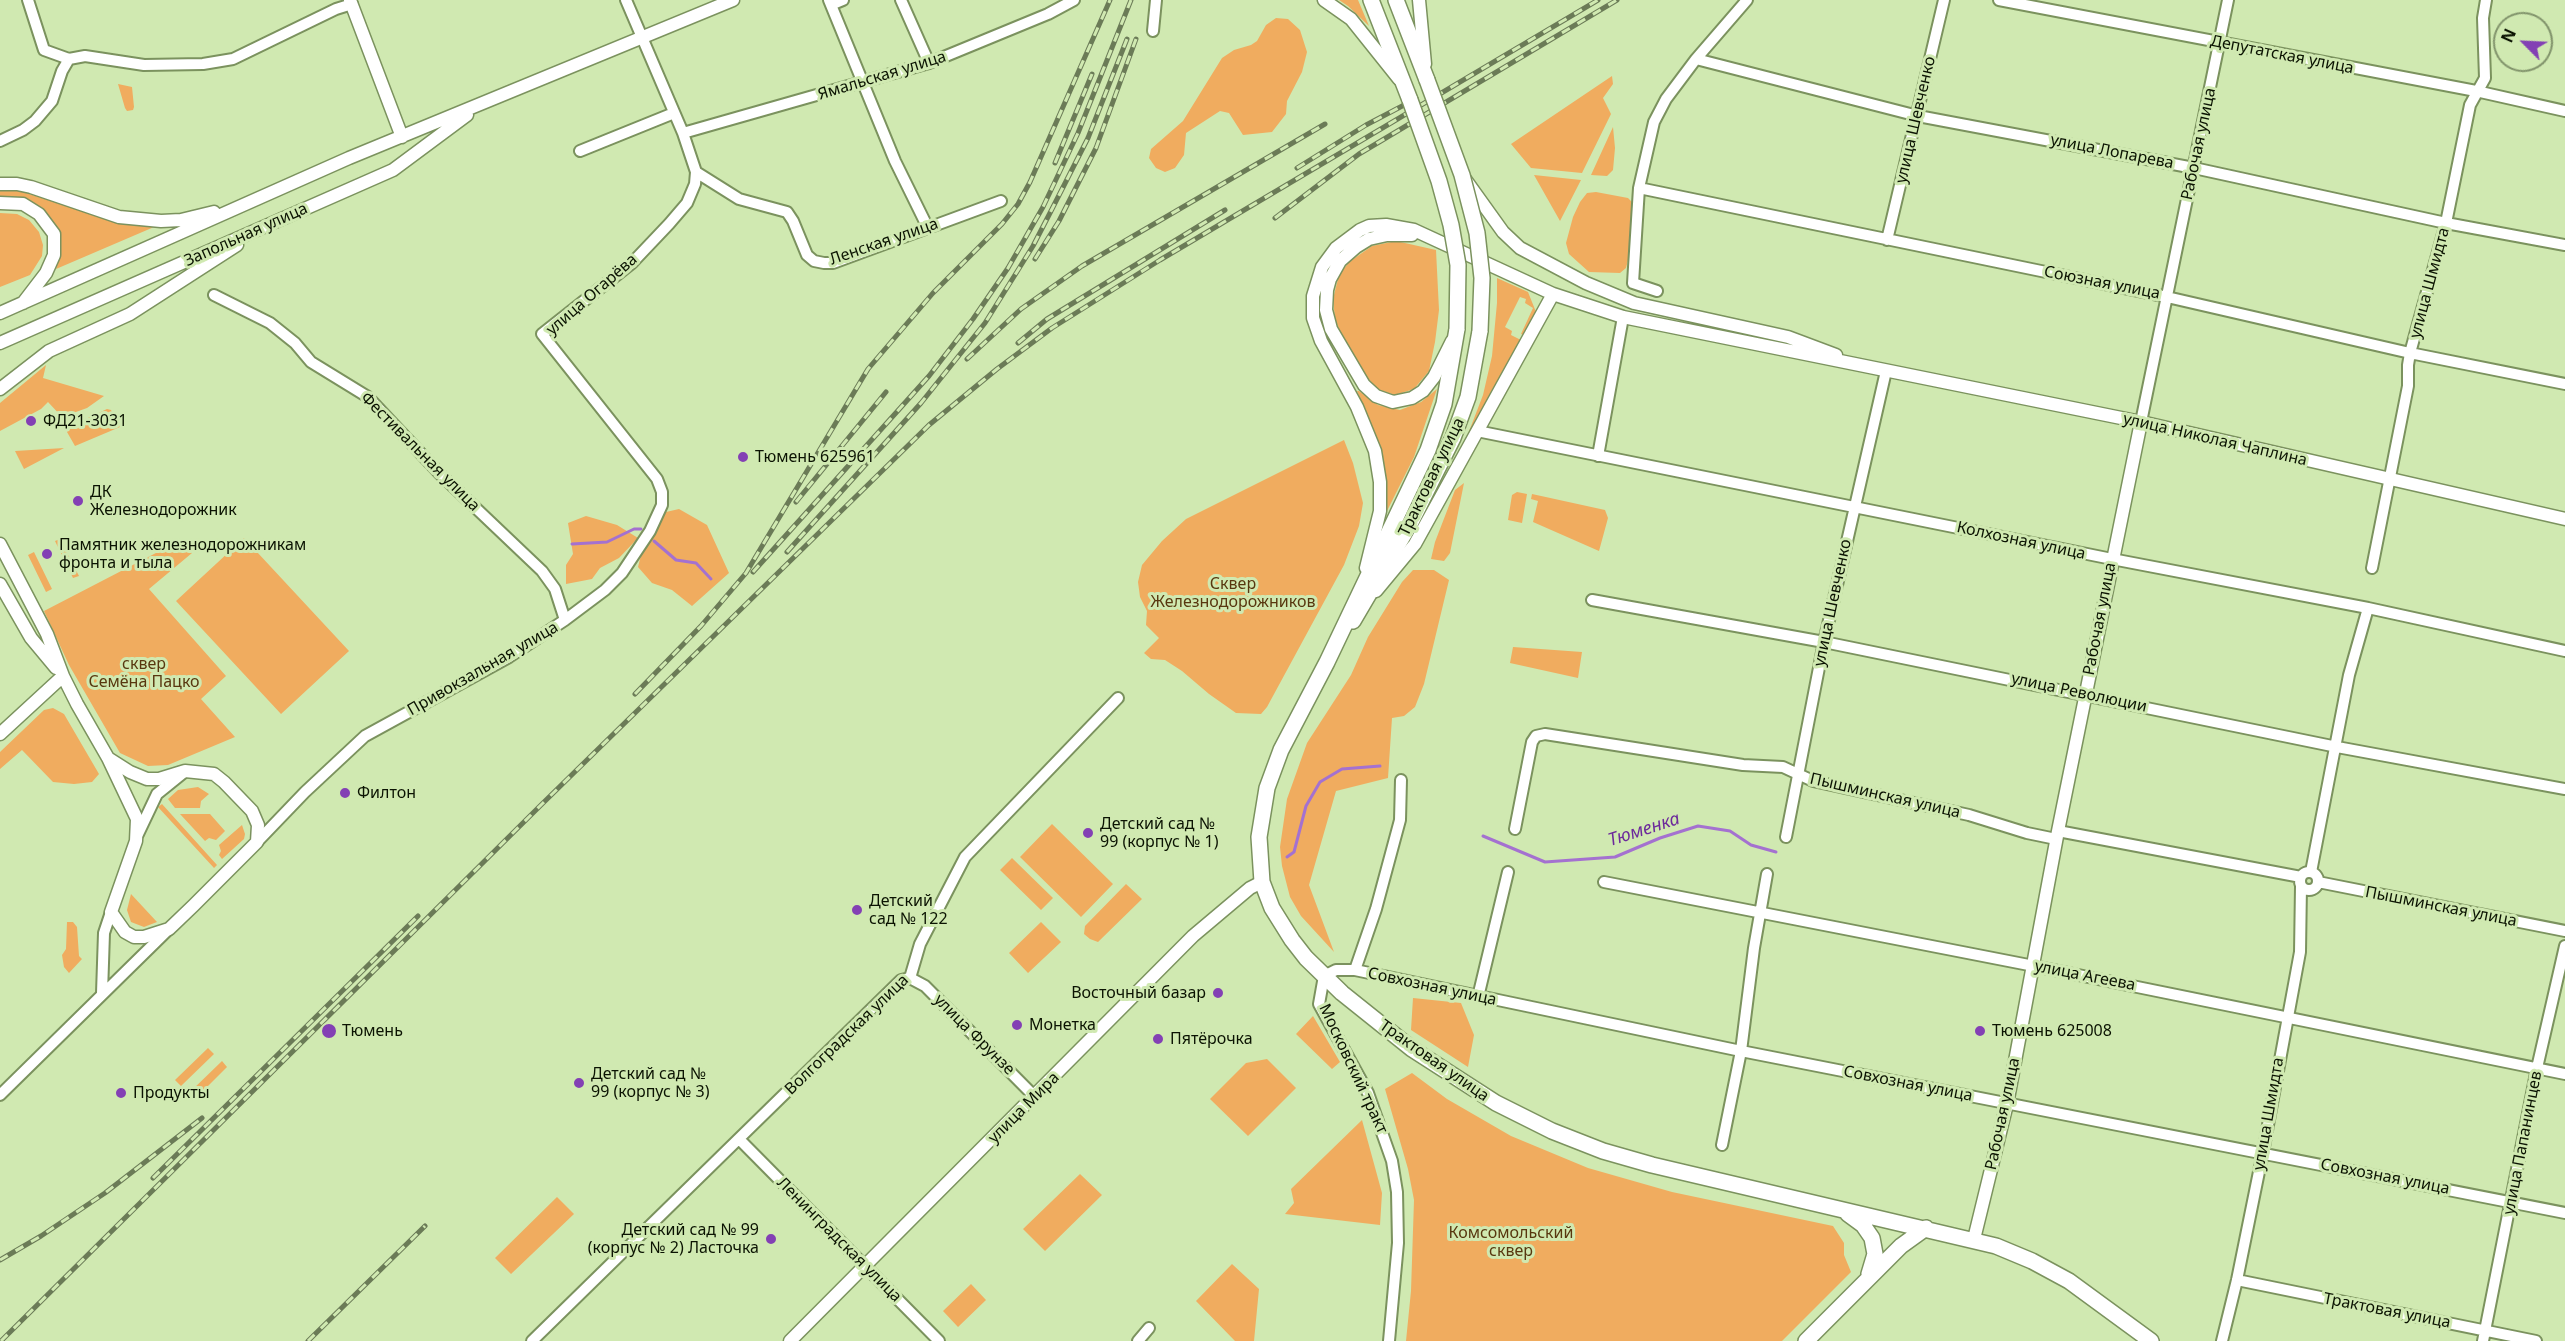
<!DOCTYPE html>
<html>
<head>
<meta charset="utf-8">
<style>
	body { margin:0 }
	#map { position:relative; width:2565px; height:1341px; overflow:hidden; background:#d0e9b1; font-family:"Noto Sans",sans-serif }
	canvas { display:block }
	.north { position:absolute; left:2493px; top:12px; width:60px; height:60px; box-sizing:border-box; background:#d0e9b1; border:2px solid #81936b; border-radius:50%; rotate:294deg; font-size:16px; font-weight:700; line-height:24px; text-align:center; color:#0b1302 }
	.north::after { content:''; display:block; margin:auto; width:21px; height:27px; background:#8340b4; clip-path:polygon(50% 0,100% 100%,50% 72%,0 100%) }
</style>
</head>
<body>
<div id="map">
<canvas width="2565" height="1341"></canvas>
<div class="north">N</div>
</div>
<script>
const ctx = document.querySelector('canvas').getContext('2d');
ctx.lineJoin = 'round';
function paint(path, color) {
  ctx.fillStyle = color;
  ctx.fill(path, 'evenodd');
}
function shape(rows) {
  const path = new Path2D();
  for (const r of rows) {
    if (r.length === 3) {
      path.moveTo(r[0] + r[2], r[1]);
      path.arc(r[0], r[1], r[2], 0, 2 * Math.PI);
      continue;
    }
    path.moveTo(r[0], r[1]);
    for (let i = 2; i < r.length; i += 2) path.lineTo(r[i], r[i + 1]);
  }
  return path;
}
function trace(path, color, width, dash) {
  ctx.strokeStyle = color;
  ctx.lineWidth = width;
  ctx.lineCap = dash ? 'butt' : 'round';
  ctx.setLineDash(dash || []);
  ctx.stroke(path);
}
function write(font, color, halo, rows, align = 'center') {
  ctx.font = font + ' "Noto Sans",sans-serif';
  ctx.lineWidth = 6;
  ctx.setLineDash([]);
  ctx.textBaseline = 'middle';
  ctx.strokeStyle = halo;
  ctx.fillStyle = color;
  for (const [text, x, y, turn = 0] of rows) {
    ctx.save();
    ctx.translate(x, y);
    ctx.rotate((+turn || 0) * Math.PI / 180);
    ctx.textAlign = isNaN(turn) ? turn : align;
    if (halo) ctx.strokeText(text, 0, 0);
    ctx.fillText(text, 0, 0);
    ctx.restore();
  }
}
paint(shape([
	[1339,0,1358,0,1369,26,1348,6],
	[1276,18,1288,19,1300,30,1307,52,1302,72,1287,101,1286,114,1272,132,1243,135,1229,113,1220,111,1186,133,1184,155,1175,168,1165,172,1156,168,1149,158,1151,149,1183,121,1222,58,1234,50,1251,45,1257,41,1266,25],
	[1612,76,1613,84,1603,98,1611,114,1582,173,1531,168,1511,144],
	[118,84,132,87,134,107,133,110,127,111,125,108],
	[1613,127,1615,148,1613,170,1607,176,1591,175],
	[1534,175,1581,180,1560,221],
	[0,190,20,191,112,221,154,227,56,269,60,255,60,239,53,222,39,208,21,198,0,196],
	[1596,192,1628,198,1633,203,1629,256,1626,268,1620,273,1589,272,1569,254,1566,243,1573,217,1580,202,1587,193],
	[0,213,17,214,29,220,39,232,43,245,42,256,30,275,0,287],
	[1396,241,1436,250,1439,310,1435,342,1429,371,1414,389,1395,395,1377,389,1366,376,1343,339,1335,319,1333,299,1339,275,1349,262,1372,246],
	[1497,278,1528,292,1536,312,1526,336,1521,334,1533,308,1525,303,1526,299,1520,297,1505,327,1512,331,1511,335,1523,341,1471,436,1468,434,1483,395,1492,356,1497,303],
	[46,365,43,378,104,396,87,408,62,417,48,402,41,409,0,431,0,403],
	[1437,389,1414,457,1386,513,1386,479,1380,448,1357,391,1359,391,1378,405,1400,410,1421,402],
	[107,409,111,410,120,427,75,446,67,432,69,427],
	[1344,440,1353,463,1363,503,1359,526,1344,565,1267,707,1261,714,1236,713,1209,694,1182,671,1165,660,1151,659,1144,653,1159,638,1146,625,1147,611,1140,597,1138,582,1142,565,1162,541,1186,519],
	[64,448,24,469,15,451],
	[1464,483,1450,553,1444,561,1431,559,1435,542,1455,490],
	[1517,492,1527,494,1522,523,1508,520,1512,495],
	[1532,494,1605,510,1608,518,1599,551,1533,522,1538,501,1531,499],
	[679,509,707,525,729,573,692,606,672,590,652,583,638,567,641,555,666,512],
	[586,516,617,525,638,538,619,558,600,568,592,579,566,584,566,565,573,554,568,523],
	[244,538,349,651,281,714,176,601],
	[60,539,79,576,73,578,55,541],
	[181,540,192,553,149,589,226,676,201,699,235,737,168,765,148,766,120,753,69,665,44,611],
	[34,552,52,589,46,592,28,555],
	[1413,570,1434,570,1449,580,1424,684,1415,707,1404,716,1392,718,1388,778,1336,791,1309,885,1334,952,1301,916,1290,897,1282,866,1280,847,1287,799,1307,743,1351,675,1368,637,1402,582],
	[1513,647,1582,652,1578,678,1510,663],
	[53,708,64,714,99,774,92,782,74,784,53,782,22,750,0,769,0,752,44,710],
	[198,787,209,794,201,801,200,808,175,808,168,799,178,790],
	[162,804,217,865,214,868,158,807],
	[180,814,210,814,225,831,216,840,209,838,205,841],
	[1052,824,1113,884,1081,917,1020,857],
	[242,825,245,834,244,839,222,859,219,855,221,851,219,845],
	[1012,858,1053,898,1041,910,1000,870],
	[1126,884,1142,899,1098,942,1090,939,1084,934,1085,926],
	[131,894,157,922,144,927,131,922,127,910],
	[67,922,73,922,77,927,79,956,82,959,69,973,64,967,62,955,66,949],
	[1041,922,1061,942,1028,973,1009,953],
	[1413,998,1461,1003,1474,1035,1468,1067,1411,1030],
	[1313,1016,1340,1062,1332,1069,1296,1034],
	[208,1048,214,1054,181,1086,175,1080],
	[1267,1059,1296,1088,1248,1136,1210,1099,1246,1063],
	[222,1061,227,1067,195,1099,189,1093],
	[1412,1073,1447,1099,1511,1136,1588,1168,1672,1192,1833,1226,1844,1243,1844,1255,1851,1272,1782,1341,1406,1341,1411,1291,1414,1200,1408,1169,1385,1089],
	[1362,1120,1382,1193,1380,1225,1285,1214,1294,1203,1291,1189],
	[1080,1174,1102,1195,1045,1251,1023,1229],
	[557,1197,574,1214,511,1274,495,1258],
	[1232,1264,1259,1289,1254,1341,1235,1341,1196,1301],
	[971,1284,986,1300,958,1327,943,1311]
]), '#f0ac5f');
trace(shape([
	[654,541,676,560,696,563,711,579],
	[572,544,607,542,634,529,641,529],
	[1483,836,1545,862,1615,857,1660,838,1698,826,1730,831,1751,845,1776,852],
	[1287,857,1294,852,1306,806,1320,782,1342,769,1380,766]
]), '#a471d0', 3);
const minor = shape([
	[28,0,44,50,69,59],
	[829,0,895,161,928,228],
	[901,0,929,63],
	[1999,0,2476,91,2565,111],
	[831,5,843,0],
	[1153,31,1156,0],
	[69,59,85,56,144,65,203,64,233,59,336,9,352,4],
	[1696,59,1918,116,2194,168,2446,223,2565,245],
	[683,133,929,63,1048,14,1074,0],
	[0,141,23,130,35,121,52,101,62,71,69,59],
	[580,151,674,113],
	[696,172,739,199,787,212,793,221,807,255,814,261,824,263,833,263,1001,201],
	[1639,188,2167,297,2410,353,2565,384],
	[1887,240,1944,0],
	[1657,291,1633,283,1639,188,1654,122,1666,99,1696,59,1747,0],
	[214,295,270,323,295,343,311,362,368,397,440,474,542,571,555,589,565,620],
	[2141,422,2228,0],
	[1477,431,2112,559,2368,608,2565,651],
	[1598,456,1623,317],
	[2372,568,2408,386,2408,365,2410,353,2446,223,2470,105,2485,78,2483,18,2486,0],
	[1592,600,1824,642,2337,747,2565,789],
	[1515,829,1532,742,1536,736,1545,734,1743,765,1783,767,1813,781,1969,815,2027,833,2056,839],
	[2058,831,2301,877],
	[138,834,157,794,183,773],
	[1786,837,1824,642,1886,371],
	[257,842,305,792,365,736,509,657,565,620,605,590,622,573,650,531,662,505,662,492,657,479,542,334,632,263,669,224,687,203,695,184,696,172,683,133,626,0],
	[2309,881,9],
	[2311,872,2349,675,2368,608],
	[1604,882,2034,966,2565,1074],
	[2318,882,2565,931],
	[1355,970,1376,909,1400,820,1401,780],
	[910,978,920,944,965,857,1118,698],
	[102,993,104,933,111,912],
	[1478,997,1508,872],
	[0,1095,169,929],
	[740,1140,939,1341],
	[1722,1145,1741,1051,1754,948,1767,874],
	[2237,1280,2536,1341],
	[532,1341,901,980,910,978,925,986,1035,1097],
	[1138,1341,1149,1328],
	[1389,1341,1398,1243,1397,1192,1392,1161,1368,1093,1319,1004,1324,976,1336,970,1355,970,1741,1051,2565,1213],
	[2222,1341,2237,1280,2263,1152,2300,952,2301,886],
	[2483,1341,2537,1068,2565,946]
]);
const tertiary = shape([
	[350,0,402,137],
	[1324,0,1351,19,1399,79],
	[1419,0,1425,64],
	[1465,179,1503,232,1520,248,1586,283,1634,303,1788,337,1836,355],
	[0,184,17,184,31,187,119,217,161,221,181,220,214,212],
	[0,203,23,204,39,214,54,234,54,255,46,273,23,303],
	[1412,235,1387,235,1369,239,1356,247,1340,261,1330,279,1327,290,1326,310,1331,329,1364,385,1376,396,1393,402,1412,398,1423,391,1434,377,1452,341],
	[0,313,349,158,733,0],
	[0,343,393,170,467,115],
	[0,389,49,351,130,314,237,245],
	[0,544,47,634,63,676,77,704,108,758,130,772,147,779,159,779,185,771,214,774,224,782,252,811,258,825,257,842,193,906,169,929,144,937,134,937,125,932,111,912,136,841,137,819,108,758],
	[1366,568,1380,511,1380,482,1375,451,1357,407,1321,341,1313,318,1313,296,1322,267,1336,248,1360,230,1369,226,1386,225,1414,230,1553,294,1623,317,2141,422,2565,519],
	[0,584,31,638,56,668],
	[1376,591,1415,544,1553,294],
	[0,734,63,676],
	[1974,1239,2007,1104,2058,831,2141,422],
	[790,1341,1193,936,1250,888,1262,882]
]);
const primary = shape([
	[1371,0,1410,100],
	[1396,0,1427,80],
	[1457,329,1444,404,1428,450,1327,662,1281,750,1267,788,1259,837,1262,882,1272,908,1292,940,1306,958,1342,993,1412,1049,1496,1103,1552,1131,1603,1151,1652,1165,1996,1246,2032,1261,2069,1281,2151,1341],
	[1353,621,1410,524,1453,438,1468,397,1480,331],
	[1848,1214,1863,1225,1872,1238,1875,1254,1869,1274],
	[1806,1341,1901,1246,1926,1228]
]);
trace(minor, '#7b925e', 14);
trace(tertiary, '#7b925e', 15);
trace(primary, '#7b925e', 18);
trace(minor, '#fff', 10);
trace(tertiary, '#fff', 12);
trace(primary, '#fff', 15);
const rail = shape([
	[1055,163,1092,74],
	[1297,168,1366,125,1406,104],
	[1275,218,1359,154,1617,0],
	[1035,259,1059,221,1096,148,1136,39],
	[1018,343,1047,319,1225,210],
	[967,359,1021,309,1082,266,1325,124],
	[796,502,886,392],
	[787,552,921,403,985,323,1033,246,1051,211,1088,138,1127,39],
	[753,572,929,376,973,319,1008,268,1043,207,1078,133,1131,0],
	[635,694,701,626,746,573,868,369,933,293,1002,224,1018,204,1030,182,1110,0],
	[153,1178,418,916],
	[0,1260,41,1236,105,1193,202,1118],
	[1,1341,542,804,929,425,997,369,1052,328,1160,260,1598,0],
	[308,1341,425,1226]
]);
trace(rail, '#6b7b57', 5);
trace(rail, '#d0e9b1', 3, [9]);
const primaryBridge = shape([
	[1427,80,1462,175,1477,233,1482,278,1480,331],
	[1410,100,1439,181,1451,225,1458,265,1457,329]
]);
trace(primaryBridge, '#7b925e', 18, []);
trace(primaryBridge, '#fff', 15);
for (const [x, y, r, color] of [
	[31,421,6,"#8340b4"],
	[743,457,6,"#8340b4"],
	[78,501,6,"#8340b4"],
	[47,554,6,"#8340b4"],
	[345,793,6,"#8340b4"],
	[1088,833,6,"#8340b4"],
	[857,910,6,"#8340b4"],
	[1218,993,6,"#8340b4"],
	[1017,1025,6,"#8340b4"],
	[329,1031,8,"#8340b4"],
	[1980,1031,6,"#8340b4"],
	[1158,1039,6,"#8340b4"],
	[579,1083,6,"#8340b4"],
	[121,1093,6,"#8340b4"],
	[771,1239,6,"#8340b4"]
]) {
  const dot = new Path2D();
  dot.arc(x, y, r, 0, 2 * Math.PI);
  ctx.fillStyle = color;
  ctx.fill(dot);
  trace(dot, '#d0e9b1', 2);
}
write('16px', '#0b1302', '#d0e9b1', [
	["Депутатская улица",2282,55,11],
	["Ямальская улица",882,76,-17],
	["улица Шевченко",1916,120,-77],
	["Рабочая улица",2199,144,-78],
	["улица Лопарева",2112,152,11],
	["Запольная улица",246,235,-24],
	["Ленская улица",884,242,-19],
	["Союзная улица",2102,283,11],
	["улица Шмидта",2430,283,-75],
	["улица Огарёва",592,295,-41],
	["улица Николая Чаплина",2215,440,13],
	["Фестивальная улица",420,452,45],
	["Трактовая улица",1432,477,-64],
	["Колхозная улица",2021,541,12],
	["улица Шевченко",1833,603,-78],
	["Рабочая улица",2100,619,-79],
	["Привокзальная улица",483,669,-30],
	["улица Революции",2079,693,12],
	["Пышминская улица",1885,796,13],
	["Пышминская улица",2441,907,11],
	["улица Агеева",2085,976,11],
	["Совхозная улица",1432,987,12],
	["Волгоградская улица",847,1035,-44],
	["улица Фрунзе",974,1035,45],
	["Трактовая улица",1434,1061,35],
	["Московский тракт",1353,1069,65],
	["Совхозная улица",1908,1084,11],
	["улица Мира",1024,1108,-45],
	["Рабочая улица",2003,1114,-78],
	["улица Шмидта",2269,1114,-80],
	["улица Папанинцев",2523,1143,-79],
	["Совхозная улица",2385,1177,11],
	["Ленинградская улица",839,1240,45],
	["Трактовая улица",2387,1311,11]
]);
write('16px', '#0b1302', '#d0e9b1', [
	["ФД21-3031",43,421],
	["Тюмень 625961",755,457],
	["ДК",90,492],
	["Железнодорожник",90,510],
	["Памятник железнодорожникам",59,545],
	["фронта и тыла",59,563],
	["Филтон",357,793],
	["Детский сад №",1100,824],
	["99 (корпус № 1)",1100,842],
	["Детский",869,901],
	["сад № 122",869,919],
	["Восточный базар",1206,993,"right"],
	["Монетка",1029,1025],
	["Тюмень",342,1031],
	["Тюмень 625008",1992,1031],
	["Пятёрочка",1170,1039],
	["Детский сад №",591,1074],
	["99 (корпус № 3)",591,1092],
	["Продукты",133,1093],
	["Детский сад № 99",759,1230,"right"],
	["(корпус № 2) Ласточка",759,1248,"right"]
], 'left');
write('16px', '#58370f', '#d0e9b1', [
	["Сквер",1233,584],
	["Железнодорожников",1233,602],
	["сквер",144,664],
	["Семёна Пацко",144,682],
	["Комсомольский",1511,1233],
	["сквер",1511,1251]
]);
write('italic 18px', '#6c299b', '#d0e9b1', [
	["Тюменка",1644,830,-18]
]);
</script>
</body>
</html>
